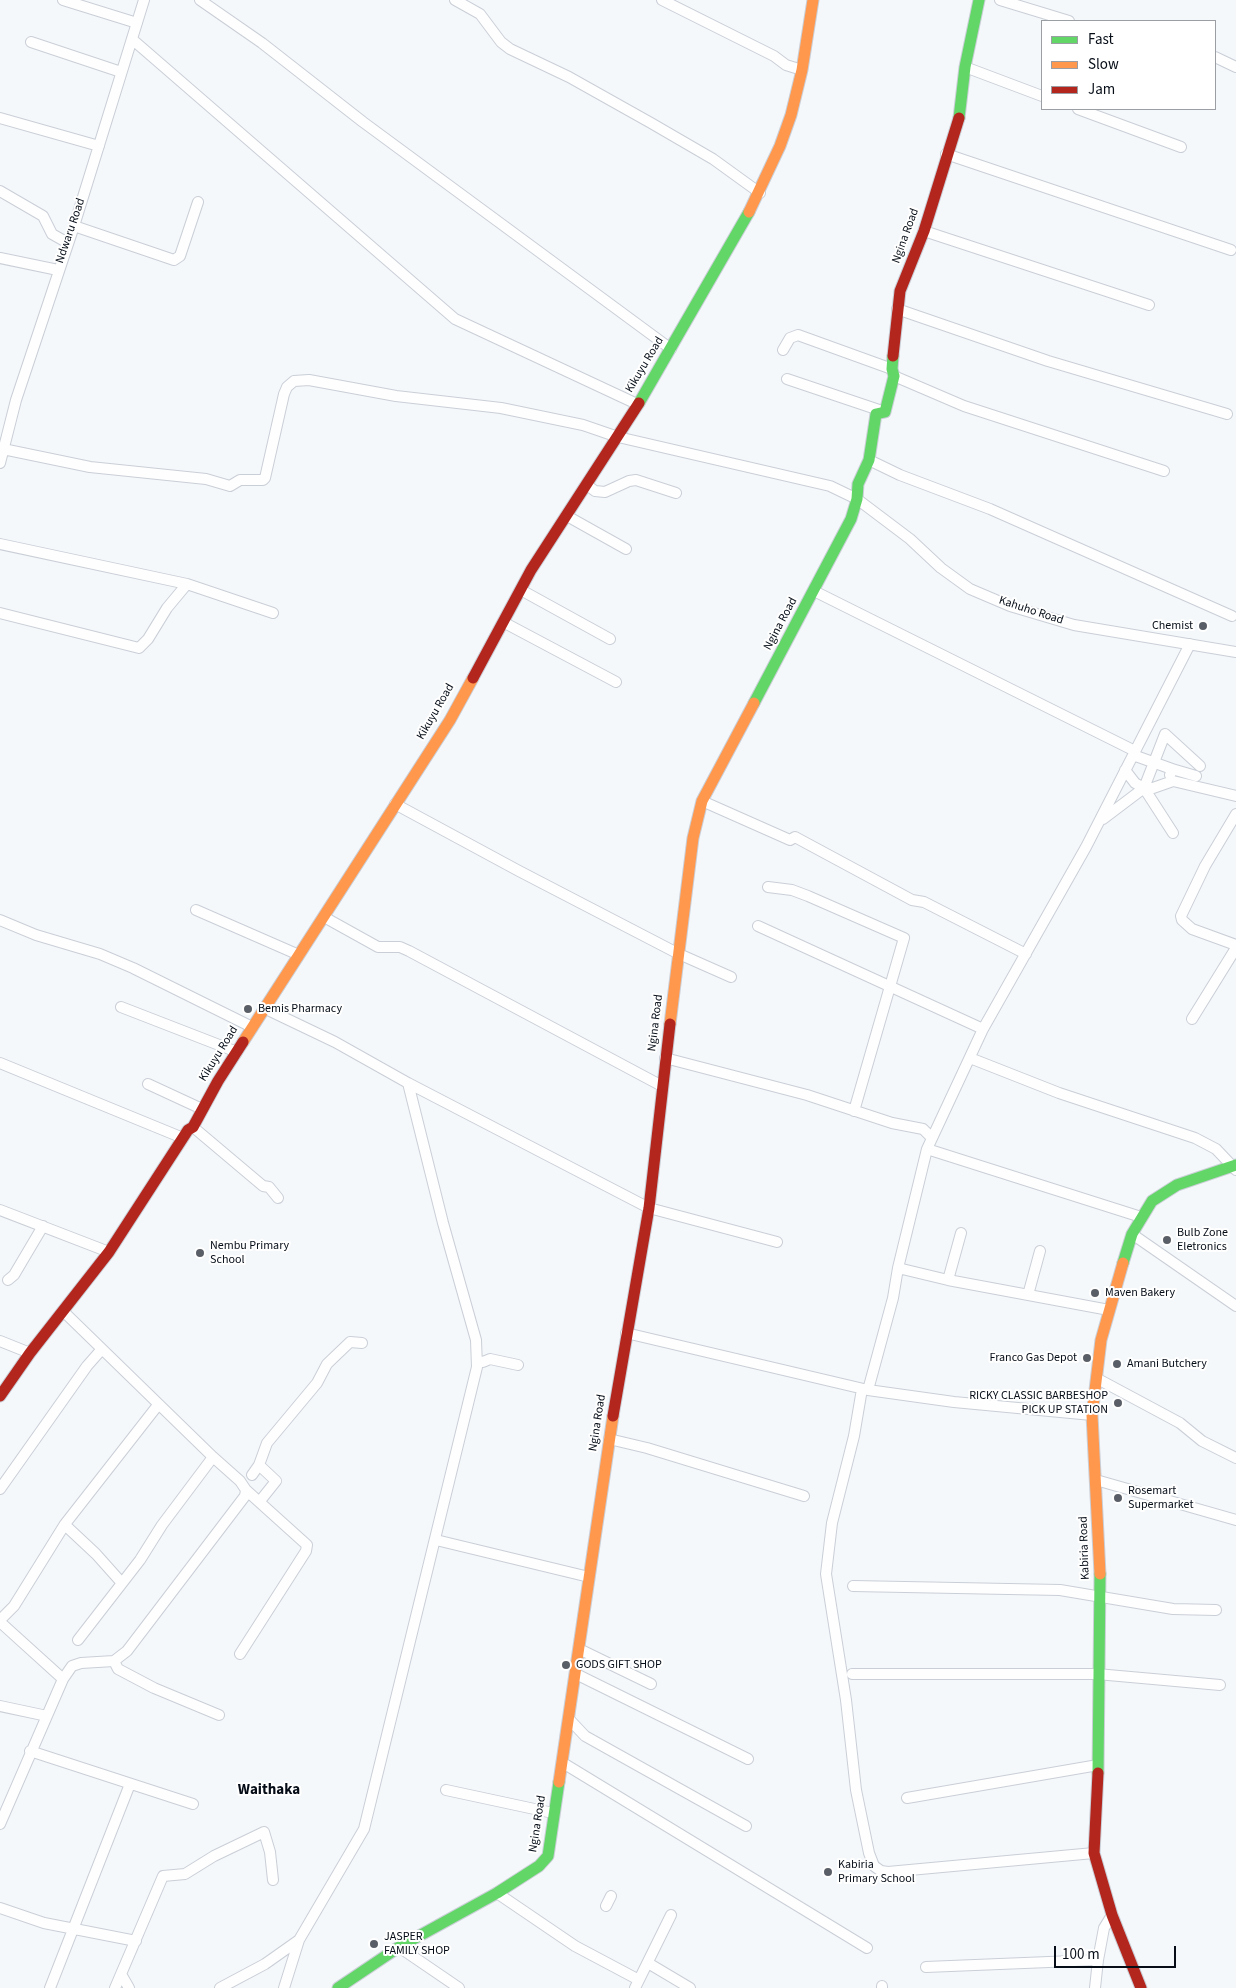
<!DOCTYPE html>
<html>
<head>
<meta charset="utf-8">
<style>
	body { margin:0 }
	#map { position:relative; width:1236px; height:1988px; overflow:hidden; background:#f5f8fb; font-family:"Source Sans 3",sans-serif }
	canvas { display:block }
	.legend { position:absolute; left:1041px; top:20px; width:175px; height:90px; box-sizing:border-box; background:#fff; border:1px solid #9b9ea2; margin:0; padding:6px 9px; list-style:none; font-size:15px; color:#060d17 }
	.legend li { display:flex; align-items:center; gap:10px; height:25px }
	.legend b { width:25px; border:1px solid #9b9ea2 }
	.scale { position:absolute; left:1054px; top:1946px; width:122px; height:22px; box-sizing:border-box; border:2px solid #060d17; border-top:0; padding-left:6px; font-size:15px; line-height:18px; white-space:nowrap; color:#060d17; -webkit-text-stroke:4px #fff; paint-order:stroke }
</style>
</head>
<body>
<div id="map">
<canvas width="1236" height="1988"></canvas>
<ul class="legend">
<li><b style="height:6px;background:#63d668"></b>Fast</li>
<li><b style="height:6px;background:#ff974d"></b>Slow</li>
<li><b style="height:6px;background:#b3261e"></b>Jam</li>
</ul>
<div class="scale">100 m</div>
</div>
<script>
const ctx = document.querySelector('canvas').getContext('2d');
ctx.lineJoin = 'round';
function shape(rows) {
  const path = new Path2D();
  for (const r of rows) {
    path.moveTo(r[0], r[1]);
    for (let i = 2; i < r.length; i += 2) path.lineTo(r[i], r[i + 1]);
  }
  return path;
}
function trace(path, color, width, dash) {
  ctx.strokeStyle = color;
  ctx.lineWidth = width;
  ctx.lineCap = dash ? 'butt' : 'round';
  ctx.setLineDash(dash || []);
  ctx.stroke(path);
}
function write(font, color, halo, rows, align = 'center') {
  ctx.font = font + ' "Source Sans 3",sans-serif';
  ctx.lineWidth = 4;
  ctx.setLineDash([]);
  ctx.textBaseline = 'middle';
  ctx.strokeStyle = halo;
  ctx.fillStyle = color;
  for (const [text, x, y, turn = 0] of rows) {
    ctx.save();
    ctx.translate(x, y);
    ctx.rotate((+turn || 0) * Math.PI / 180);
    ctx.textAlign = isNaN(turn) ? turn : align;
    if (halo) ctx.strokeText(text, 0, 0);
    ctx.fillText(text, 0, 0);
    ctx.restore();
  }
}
const street = shape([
	[63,0,137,23],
	[200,0,262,43,363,122,671,349],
	[455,0,480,14,501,42,510,49,569,77,651,123,713,159,760,193],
	[662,0,774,56,786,65,802,70],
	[1000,0,1069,21],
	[133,40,455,319,637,404],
	[31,42,121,72],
	[1215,57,1236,67],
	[965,67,1042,96],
	[1078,109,1181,147],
	[0,118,99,146],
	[946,154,1231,250],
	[0,191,43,216,52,234,68,243],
	[74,226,174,260,180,256,198,202],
	[924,231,1149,305],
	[0,258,58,270],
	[897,309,1048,361,1227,414],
	[783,350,790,338,798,335,892,369],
	[894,376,964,406,1164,471],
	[787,379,885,412],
	[3,449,90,467,206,479,230,486,240,480,263,480,265,478,284,394,287,387,294,381,309,380,396,396,501,408,583,425,618,437,830,486,857,499,910,539,941,568,970,589,1010,606,1074,625,1236,652],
	[869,460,900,475,990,509,1232,616],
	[0,463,16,400,74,226,144,0],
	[587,485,595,491,605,492,629,481,636,480,676,493],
	[567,516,626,549],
	[0,544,187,584,273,613],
	[521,590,610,639],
	[814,591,1135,751],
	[0,613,139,648,148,639,167,608,187,584],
	[503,622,616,682],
	[1133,755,1172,769],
	[1125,770,1135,783,1144,788,1153,788,1173,781,1236,796],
	[1170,775,1172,769,1196,776],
	[1144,788,1173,833],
	[702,801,790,840,795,837,912,900,924,902,1026,954],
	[395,804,519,871,679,954,731,977],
	[1236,814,1205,866,1181,916,1182,920,1192,929,1236,945],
	[1103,819,1144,788,1165,734,1200,766],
	[768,887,792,890,808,896,904,938,854,1111],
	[196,910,299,955],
	[324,917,378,947,400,947,409,951,662,1086],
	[0,920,36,935,100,954,133,968,252,1027],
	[758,926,983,1029],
	[121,1007,232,1050,236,1054],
	[266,1009,335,1042,408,1083,649,1208,777,1242],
	[1192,1019,1236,948],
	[665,1058,807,1095,892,1123,923,1129,932,1138],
	[970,1058,1059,1093,1195,1138,1216,1149,1236,1170],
	[0,1063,183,1138],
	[148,1084,202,1109],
	[193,1127,263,1186,269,1187,278,1198],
	[927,1149,1141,1217],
	[0,1210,109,1252],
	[1132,1234,1236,1306],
	[898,1268,948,1280,1109,1310],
	[8,1280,14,1275,43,1226],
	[948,1280,961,1233],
	[1028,1295,1040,1251],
	[626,1333,868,1390,954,1402,1092,1415],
	[0,1341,30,1353],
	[477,1361,483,1362,490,1359,518,1365],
	[1096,1378,1180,1423,1202,1441,1236,1458],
	[862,1389,854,1436,832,1523,826,1574,846,1700,856,1790,869,1853,874,1866,881,1871,888,1872,1094,1853],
	[868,1390,893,1298,898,1268,927,1149,983,1029,1086,847,1190,644],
	[609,1439,647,1448,804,1496],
	[259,1465,276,1481,260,1501],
	[252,1475,259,1465,267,1443,317,1383,327,1364,350,1342,362,1343],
	[1096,1480,1236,1520],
	[0,1489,87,1366,102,1349],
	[65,1525,96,1554,121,1582],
	[436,1540,589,1577],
	[853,1586,1060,1590,1173,1609,1216,1610],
	[0,1620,14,1606,65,1524,158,1405],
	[0,1622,63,1679],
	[78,1640,140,1560,162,1525,213,1457],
	[579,1649,651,1684],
	[240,1654,306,1551,307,1545,246,1490],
	[114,1661,118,1669,154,1688,219,1715],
	[576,1674,748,1759],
	[852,1674,1097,1674,1220,1685],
	[0,1706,47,1716],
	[569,1719,585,1736,746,1826],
	[30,1751,193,1804],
	[563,1763,867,1948],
	[446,1790,553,1813],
	[907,1798,1098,1765],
	[0,1824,63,1679,72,1666,81,1663,114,1661,127,1651,245,1496,246,1490,240,1481,213,1457,64,1312],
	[497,1893,575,1946,639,1980],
	[606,1906,611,1896],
	[0,1908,44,1923,136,1941],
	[399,1947,459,1988],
	[648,1963,690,1988],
	[926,1967,1098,1960,1104,1928,1112,1915],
	[121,1974,129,1988],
	[882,1986,882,1988],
	[50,1988,130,1784],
	[115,1988,163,1876,185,1874,214,1856,264,1832,270,1852,273,1880],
	[220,1988,265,1964,299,1940],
	[284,1988,299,1940,364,1829,477,1367,476,1340,443,1223,408,1083],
	[635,1988,671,1915],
	[1095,1988,1098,1960]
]);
const fast = shape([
	[959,118,965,67,979,0],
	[639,403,749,212],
	[754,703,851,519,857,499,858,484,869,460,876,414,885,412,894,376,892,369,893,356],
	[1123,1263,1132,1234,1152,1201,1177,1185,1236,1165],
	[1098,1773,1100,1574],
	[338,1988,399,1947,497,1893,539,1866,548,1856,559,1782]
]);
const slow = shape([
	[749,212,780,146,791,115,802,70,813,0],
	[670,1024,693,838,702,801,754,703],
	[243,1042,450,720,473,678],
	[1100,1574,1092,1415,1101,1340,1123,1263],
	[559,1782,613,1416]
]);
const jam = shape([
	[893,356,900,291,924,231,959,118],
	[473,678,531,570,639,403],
	[0,1396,30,1353,109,1252,188,1130,193,1127,218,1081,243,1042],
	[613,1416,649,1208,670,1024],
	[1098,1773,1094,1853,1112,1915,1141,1988]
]);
trace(street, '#cacfd7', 12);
trace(fast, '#cacfd7', 13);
trace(slow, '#cacfd7', 13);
trace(jam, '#cacfd7', 13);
trace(street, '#fefefe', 10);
trace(fast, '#63d668', 11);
trace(slow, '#ff974d', 11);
trace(jam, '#b3261e', 11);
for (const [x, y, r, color] of [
	[1203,626,5,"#5a5f67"],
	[248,1009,5,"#5a5f67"],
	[1167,1240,5,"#5a5f67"],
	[200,1253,5,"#5a5f67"],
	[1095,1293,5,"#5a5f67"],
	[1087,1358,5,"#5a5f67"],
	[1117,1364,5,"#5a5f67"],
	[1118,1403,5,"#5a5f67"],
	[1118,1498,5,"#5a5f67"],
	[566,1665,5,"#5a5f67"],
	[828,1872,5,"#5a5f67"],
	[374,1944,5,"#5a5f67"]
]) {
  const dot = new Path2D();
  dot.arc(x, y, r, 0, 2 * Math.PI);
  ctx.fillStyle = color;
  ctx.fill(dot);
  trace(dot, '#fff', 2);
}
write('12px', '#060d17', '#fff', [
	["Ndwaru Road",71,231,-71],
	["Ngina Road",906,236,-70],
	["Kikuyu Road",645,365,-59],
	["Kahuho Road",1031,611,18],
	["Ngina Road",781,624,-62],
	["Kikuyu Road",436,712,-60],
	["Ngina Road",656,1023,-83],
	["Kikuyu Road",219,1054,-58],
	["Ngina Road",598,1423,-81],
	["Kabiria Road",1085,1548,-92],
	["Ngina Road",538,1824,-81]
]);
write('12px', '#060d17', '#fff', [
	["Chemist",1193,626,"right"],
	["Bemis Pharmacy",258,1009],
	["Bulb Zone",1177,1233],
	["Eletronics",1177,1247],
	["Nembu Primary",210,1246],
	["School",210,1260],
	["Maven Bakery",1105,1293],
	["Franco Gas Depot",1077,1358,"right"],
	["Amani Butchery",1127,1364],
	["RICKY CLASSIC BARBESHOP",1108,1396,"right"],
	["PICK UP STATION",1108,1410,"right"],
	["Rosemart",1128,1491],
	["Supermarket",1128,1505],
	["GODS GIFT SHOP",576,1665],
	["Kabiria",838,1865],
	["Primary School",838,1879],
	["JASPER",384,1937],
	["FAMILY SHOP",384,1951]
], 'left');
write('bold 15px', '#060d17', '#fff', [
	["Waithaka",269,1791]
]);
</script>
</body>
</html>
